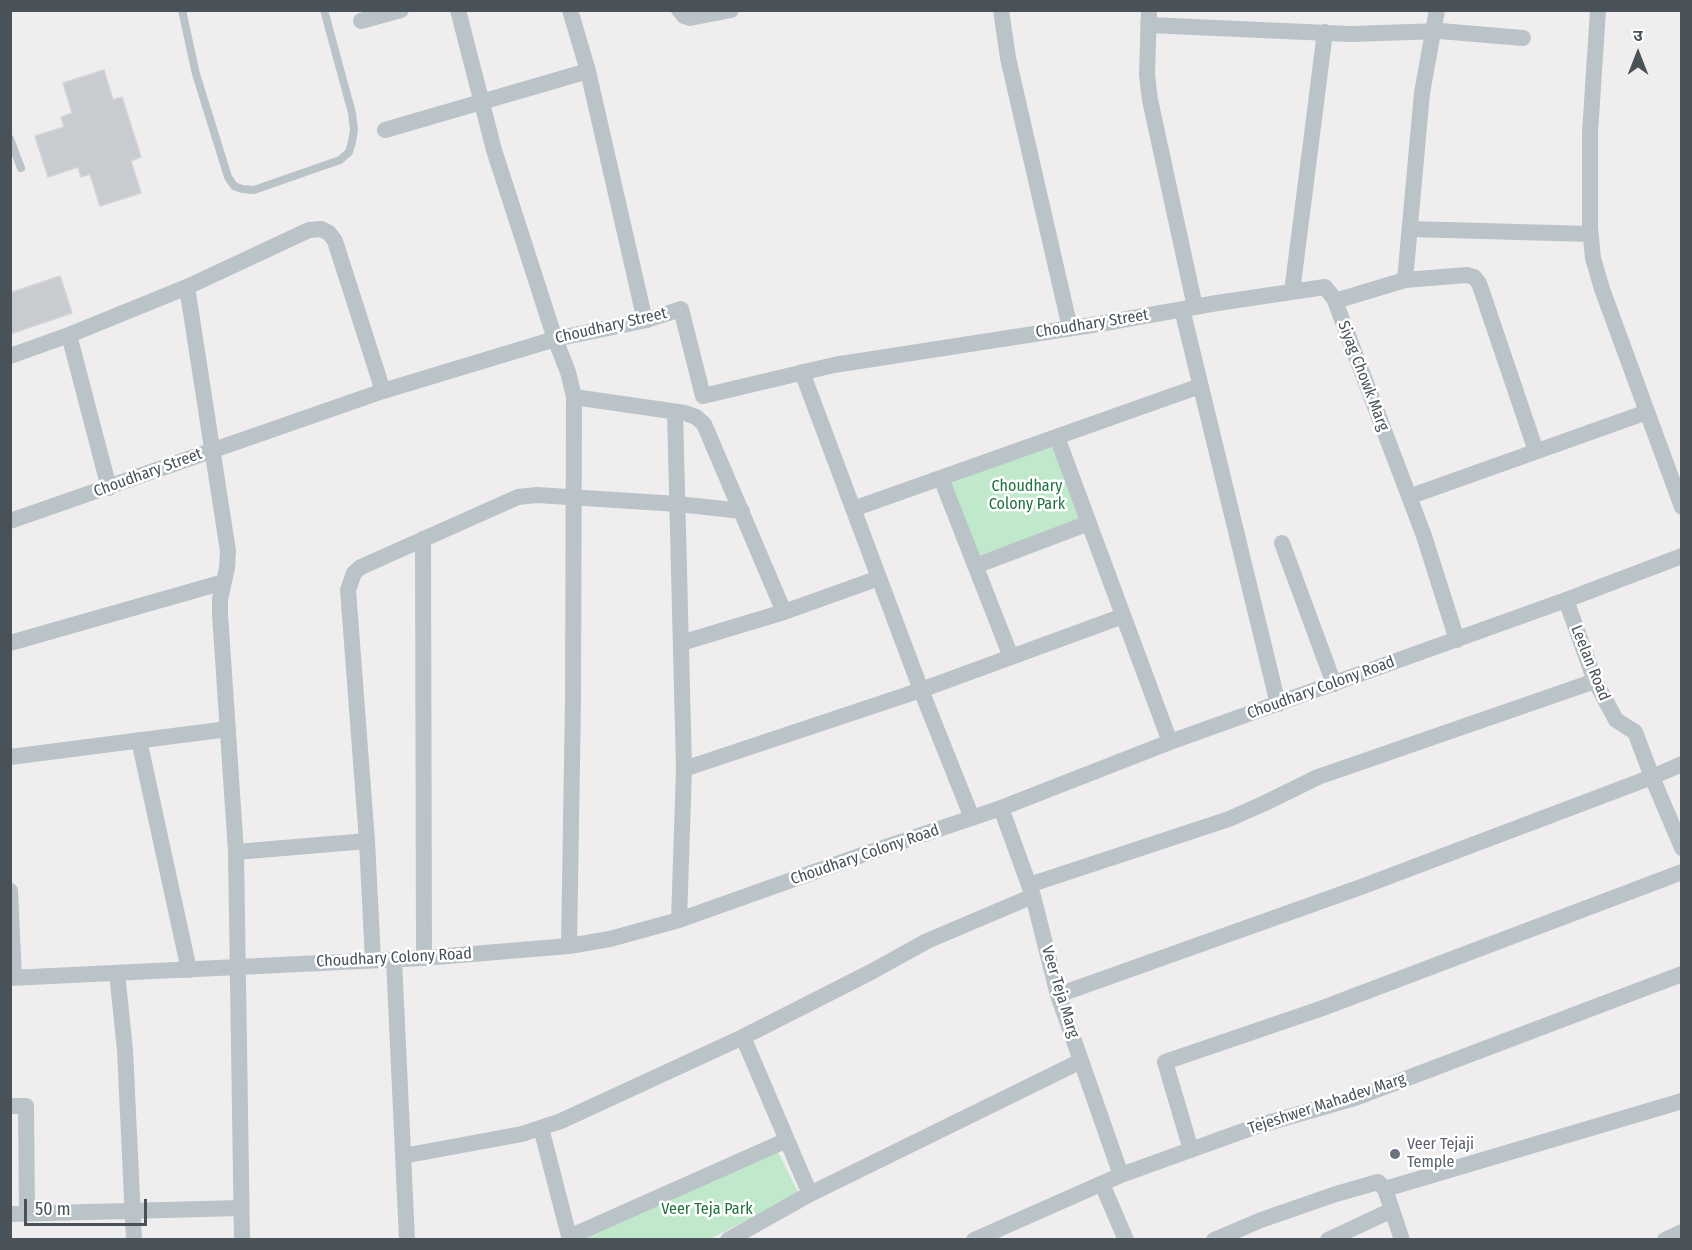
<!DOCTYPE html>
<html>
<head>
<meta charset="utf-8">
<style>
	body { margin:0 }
	#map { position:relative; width:1692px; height:1250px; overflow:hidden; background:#f0edee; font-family:"Fira Sans Condensed","Noto Sans Devanagari",sans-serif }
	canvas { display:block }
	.frame { position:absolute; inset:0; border:12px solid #485258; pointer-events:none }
	.north { position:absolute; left:1608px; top:24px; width:60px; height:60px; -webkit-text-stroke:4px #fff; paint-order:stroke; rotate:0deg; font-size:16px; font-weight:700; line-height:24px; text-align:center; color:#485258 }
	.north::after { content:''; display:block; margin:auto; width:21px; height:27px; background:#485258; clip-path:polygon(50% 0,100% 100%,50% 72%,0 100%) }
	.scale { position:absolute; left:24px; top:1199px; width:123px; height:27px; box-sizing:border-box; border:3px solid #485258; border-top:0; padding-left:8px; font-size:18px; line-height:21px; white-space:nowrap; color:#485258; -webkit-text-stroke:4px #fff; paint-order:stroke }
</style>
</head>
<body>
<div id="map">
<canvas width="1692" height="1250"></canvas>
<div class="frame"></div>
<div class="north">उ</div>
<div class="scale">50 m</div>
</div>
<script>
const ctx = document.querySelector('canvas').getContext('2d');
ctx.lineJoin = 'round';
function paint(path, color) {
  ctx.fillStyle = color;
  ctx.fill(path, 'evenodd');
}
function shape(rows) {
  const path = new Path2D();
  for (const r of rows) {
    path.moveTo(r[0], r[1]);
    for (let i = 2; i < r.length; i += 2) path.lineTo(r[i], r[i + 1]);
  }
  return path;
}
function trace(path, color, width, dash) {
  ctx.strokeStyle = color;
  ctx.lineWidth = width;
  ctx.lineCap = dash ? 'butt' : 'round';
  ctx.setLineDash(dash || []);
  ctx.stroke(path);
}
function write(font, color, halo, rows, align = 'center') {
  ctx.font = font + ' "Fira Sans Condensed",sans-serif';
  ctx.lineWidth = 5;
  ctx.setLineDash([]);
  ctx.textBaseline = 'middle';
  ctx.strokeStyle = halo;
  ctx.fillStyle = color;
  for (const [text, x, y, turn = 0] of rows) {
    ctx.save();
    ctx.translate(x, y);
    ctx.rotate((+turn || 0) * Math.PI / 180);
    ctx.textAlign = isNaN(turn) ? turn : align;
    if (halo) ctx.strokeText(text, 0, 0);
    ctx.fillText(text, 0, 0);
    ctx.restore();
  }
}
paint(shape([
	[1052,443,1083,521,977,556,949,484],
	[776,1148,799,1194,710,1239,581,1239]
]), '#c0e9cb');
const building = shape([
	[104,70,113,100,122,97,141,157,131,161,141,193,100,206,90,174,81,177,78,167,48,177,35,136,64,127,61,117,72,113,63,83,104,70],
	[60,276,72,313,10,334,10,293,60,276]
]);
paint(building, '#c8cbcf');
trace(building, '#d2d4d8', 1.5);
trace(shape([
	[182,10,196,74,228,177,234,186,242,189,254,190,340,160,349,152,352,142,354,130,352,113,324,10],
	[10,139,21,168]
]), '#bac3c8', 8);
trace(shape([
	[458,10,494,150,555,339,568,372,574,397,573,701,569,946],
	[570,10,588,71,643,312,647,320],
	[679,10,684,16,690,18,731,10],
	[1001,10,1008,58,1070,328],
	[1149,10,1147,75,1150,100,1195,307],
	[1437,10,1422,93,1405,280,1335,301,1424,536,1457,640],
	[1598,10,1590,133,1590,228,1593,258,1602,289,1682,507],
	[361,21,401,10],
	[1148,25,1351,34,1440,31,1523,38],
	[385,130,588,71],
	[1410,229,1590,234],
	[1405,280,1467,275,1474,277,1479,283,1536,451],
	[187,287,228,551,227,568,220,599,220,614,236,852,242,1240],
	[1292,292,1325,32],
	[1182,309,1278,704],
	[69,335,109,488],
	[10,356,69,335,187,287,309,230,321,229,329,233,335,241,383,391],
	[802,372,921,690,972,818],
	[574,397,685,413,696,417,704,424,784,612],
	[675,412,684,769,679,920],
	[1057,437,1170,742],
	[941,478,1011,657],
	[1414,495,1647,412],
	[853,509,1200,386],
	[10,521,383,391,555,339,647,320,681,309,703,396,834,365,1105,323,1217,303,1325,287,1336,301],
	[423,539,424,958],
	[1282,543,1334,684],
	[975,566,1089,523],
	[1566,600,1595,681,1616,720,1635,732,1652,777,1682,848],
	[10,643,224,582],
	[681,643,784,612,879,578],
	[139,740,189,970],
	[10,757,228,729],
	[684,769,921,690,1123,616],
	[1001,808,1033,896,1058,995,1121,1175],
	[236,852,367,841],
	[1029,885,1229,819,1265,803,1318,777,1595,681],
	[10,891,14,978],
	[394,959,407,1240],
	[373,960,367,841,348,590,354,573,361,567,518,497,537,495,678,504,742,511],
	[117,973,125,1050,134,1240],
	[10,978,424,958,569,946,610,939,679,920,862,855,1001,808,1170,742,1566,600,1682,556],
	[1058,995,1361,887,1652,777,1682,764],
	[743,1037,810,1194],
	[10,1106,26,1106,27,1213],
	[541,1128,570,1240],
	[1191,1150,1165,1062,1320,1009,1682,872],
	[403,1156,522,1134,561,1121,743,1037,871,972,927,941,1033,896],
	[1102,1184,1126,1240],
	[1385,1189,1682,1101],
	[10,1214,241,1208],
	[569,1237,787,1140],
	[728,1240,810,1194,1081,1061],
	[974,1240,1121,1175,1257,1126,1355,1098,1682,974],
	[1214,1240,1261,1220,1336,1194,1378,1182,1385,1189,1402,1240],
	[1328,1240,1392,1210],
	[1665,1240,1682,1232]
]), '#bac3c8', 16);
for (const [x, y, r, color] of [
	[1395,1154,6,"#6b7280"]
]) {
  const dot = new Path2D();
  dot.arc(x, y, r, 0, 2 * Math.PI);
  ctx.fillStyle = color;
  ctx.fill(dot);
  trace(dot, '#fff', 2);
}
write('16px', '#485258', '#fff', [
	["Choudhary Street",1092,324,-9],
	["Choudhary Street",611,326,-13],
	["Siyag Chowk Marg",1363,376,69],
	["Choudhary Street",148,473,-20],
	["Leelan Road",1590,663,68],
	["Choudhary Colony Road",1321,688,-20],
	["Choudhary Colony Road",865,855,-19],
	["Choudhary Colony Road",394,958,-3],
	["Veer Teja Marg",1060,992,73],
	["Tejeshwer Mahadev Marg",1327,1104,-18]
]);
write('16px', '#21713f', '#fff', [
	["Choudhary",1027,487],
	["Colony Park",1027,505],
	["Veer Teja Park",707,1210]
]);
write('16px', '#5b616d', '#fff', [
	["Veer Tejaji",1407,1145],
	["Temple",1407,1163]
], 'left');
</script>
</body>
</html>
